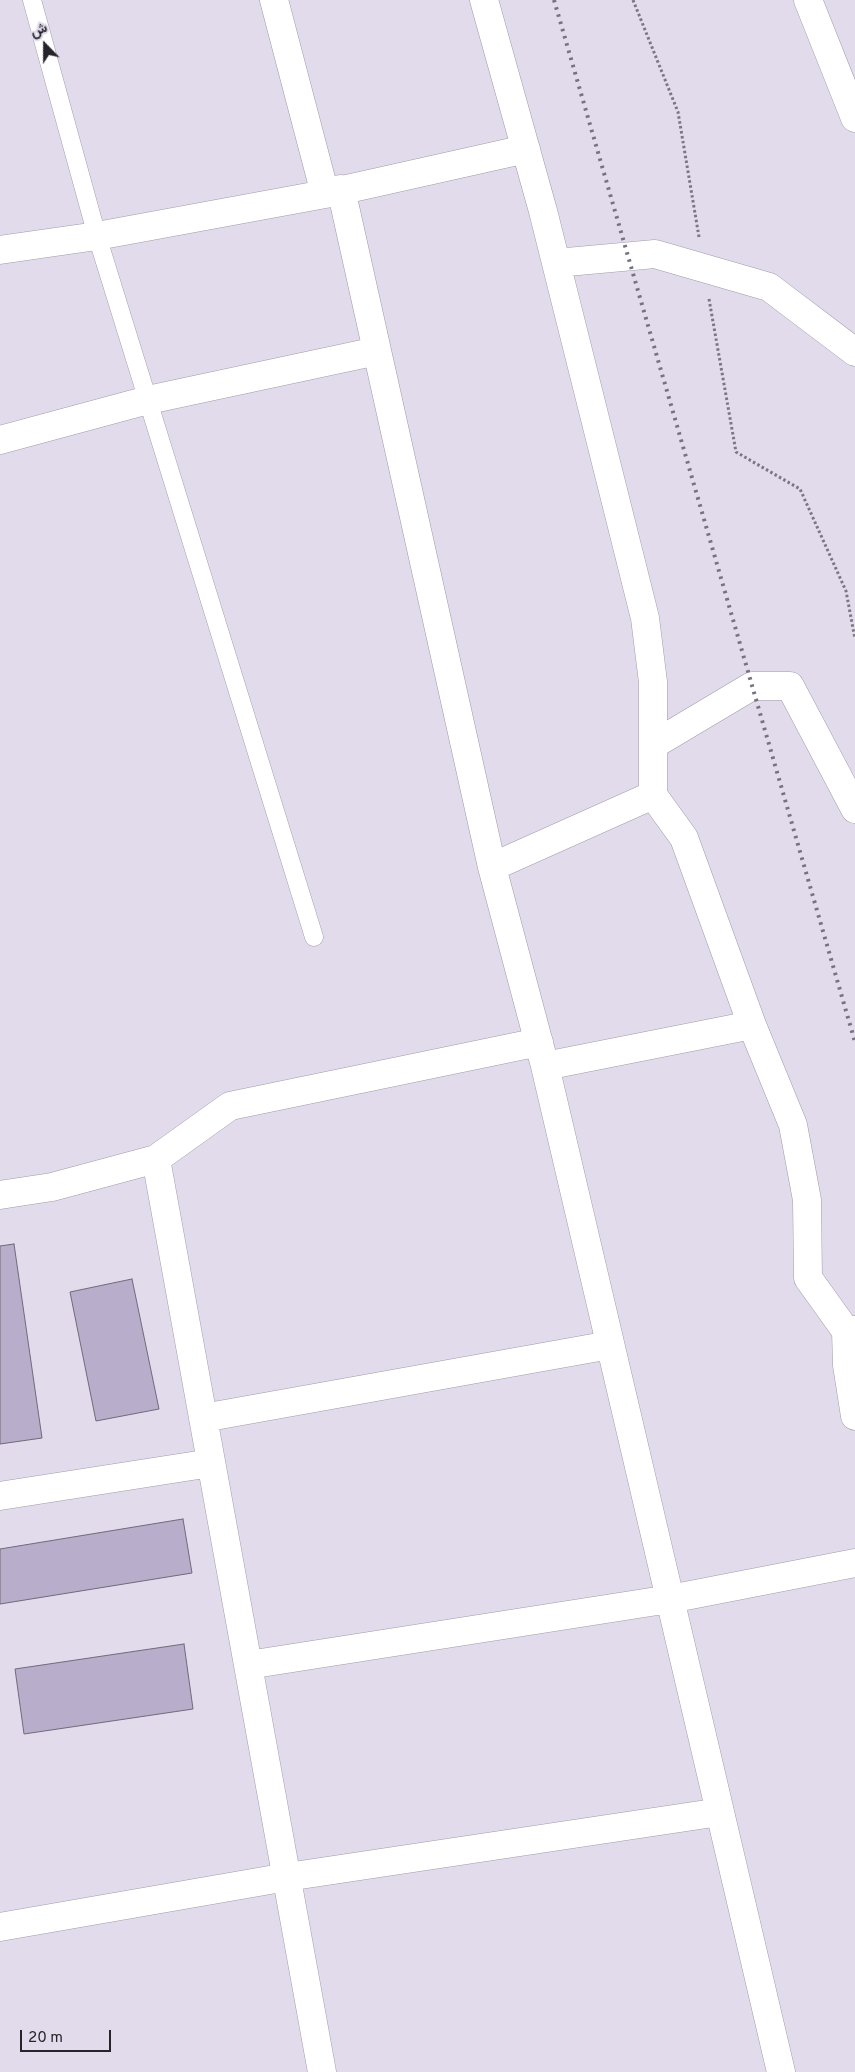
<!DOCTYPE html>
<html>
<head>
<meta charset="utf-8">
<style>
	body { margin:0 }
	#map { position:relative; width:855px; height:2072px; overflow:hidden; background:#e1dbeb; font-family:Overpass,Vazirmatn,sans-serif }
	canvas { display:block }
	.north { position:absolute; left:20px; top:20px; width:50px; height:50px; -webkit-text-stroke:4px #e1dbeb; paint-order:stroke; rotate:338deg; font-size:14px; font-weight:700; line-height:20px; text-align:center; color:#26242a }
	.north::after { content:''; display:block; margin:auto; width:18px; height:22px; background:#26242a; clip-path:polygon(50% 0,100% 100%,50% 72%,0 100%) }
	.scale { position:absolute; left:20px; top:2030px; width:91px; height:22px; box-sizing:border-box; border:2px solid #26242a; border-top:0; padding-left:6px; font-size:15px; line-height:18px; white-space:nowrap; color:#26242a; -webkit-text-stroke:4px #e1dbeb; paint-order:stroke }
</style>
</head>
<body>
<div id="map">
<canvas width="855" height="2072"></canvas>
<div class="north">ش</div>
<div class="scale">20 m</div>
</div>
<script>
const ctx = document.querySelector('canvas').getContext('2d');
ctx.lineJoin = 'round';
function paint(path, color) {
  ctx.fillStyle = color;
  ctx.fill(path, 'evenodd');
}
function shape(rows) {
  const path = new Path2D();
  for (const r of rows) {
    path.moveTo(r[0], r[1]);
    for (let i = 2; i < r.length; i += 2) path.lineTo(r[i], r[i + 1]);
  }
  return path;
}
function trace(path, color, width, dash) {
  ctx.strokeStyle = color;
  ctx.lineWidth = width;
  ctx.lineCap = dash ? 'butt' : 'round';
  ctx.setLineDash(dash || []);
  ctx.stroke(path);
}
const building = shape([
	[14,1244,42,1438,0,1444,0,1246,14,1244],
	[132,1279,159,1409,96,1421,70,1292,132,1279],
	[183,1519,192,1573,0,1604,0,1549,183,1519],
	[184,1644,193,1709,24,1734,15,1669,184,1644]
]);
paint(building, '#b8adca');
trace(building, '#706a79', 1);
const service = shape([
	[32,0,97,236,314,937]
]);
const minor = shape([
	[274,0,325,194],
	[484,0,543,211,645,618,653,682,653,795],
	[808,0,855,118],
	[341,189,492,867,545,1066,781,2072],
	[0,250,97,236,325,194,526,149],
	[556,263,655,254,769,287,855,352],
	[0,440,148,400,377,351],
	[653,745,752,686,790,686,855,809],
	[492,867,653,795,684,838,752,1025],
	[545,1066,752,1025,793,1125,807,1200,808,1278,846,1331],
	[156,1159,322,2072],
	[0,1195,52,1187,156,1159,230,1106,539,1042],
	[855,1330,846,1331,847,1365,855,1416],
	[203,1418,610,1345],
	[0,1496,211,1463],
	[248,1665,670,1599,855,1563],
	[0,1927,287,1877,720,1812]
]);
trace(service, '#a19baa', 19);
trace(minor, '#a19baa', 29);
trace(shape([
	[633,0,678,112,699,237],
	[709,299,736,452,800,489,846,591,855,639]
]), '#7b7782', 3, [2.5, 2.5]);
trace(service, '#fff', 18);
trace(minor, '#fff', 28);
trace(shape([
	[554,0,855,1042]
]), '#77737e', 4, [2.5, 5]);
</script>
</body>
</html>
